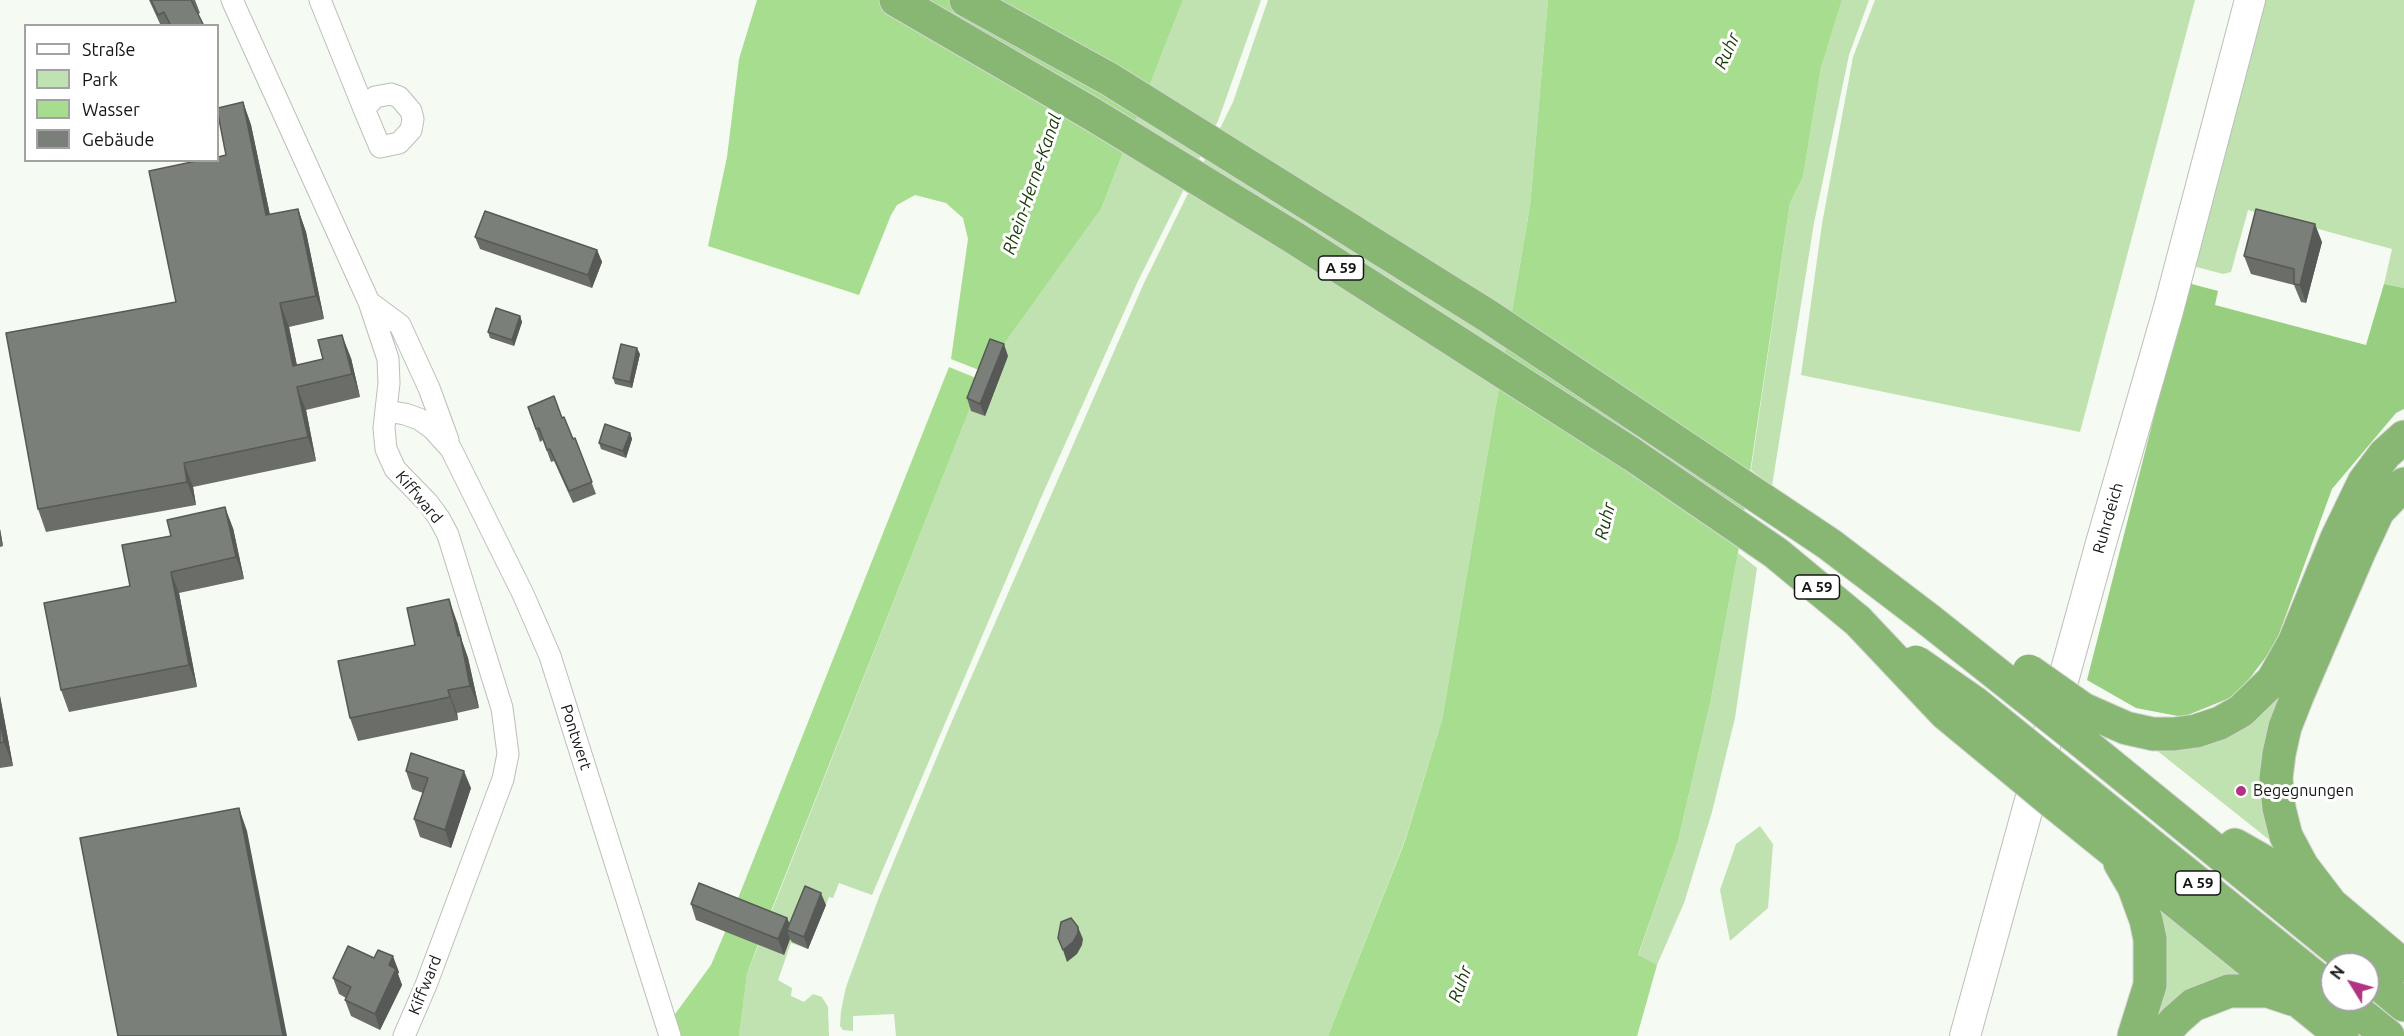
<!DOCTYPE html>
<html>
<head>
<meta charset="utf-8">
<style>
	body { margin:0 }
	#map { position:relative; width:2404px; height:1036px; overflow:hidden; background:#f5faf3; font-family:Ubuntu,sans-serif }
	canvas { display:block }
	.legend { position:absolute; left:24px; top:24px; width:195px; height:138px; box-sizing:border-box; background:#fff; border:2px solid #a1a2a1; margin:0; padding:8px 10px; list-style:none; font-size:18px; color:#151714 }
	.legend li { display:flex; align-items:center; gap:12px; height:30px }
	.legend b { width:30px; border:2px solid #a1a2a1 }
	.north { position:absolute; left:2320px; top:952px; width:60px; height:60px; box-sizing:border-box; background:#fff; border:2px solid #a1a2a1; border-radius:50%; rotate:307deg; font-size:16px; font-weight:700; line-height:24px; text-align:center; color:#151714 }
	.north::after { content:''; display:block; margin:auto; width:21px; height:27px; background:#b13382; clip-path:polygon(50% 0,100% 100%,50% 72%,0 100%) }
</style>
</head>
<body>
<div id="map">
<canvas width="2404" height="1036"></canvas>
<ul class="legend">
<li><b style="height:8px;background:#fff"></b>Straße</li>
<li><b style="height:16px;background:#bfe2b0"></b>Park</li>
<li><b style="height:16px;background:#a6dd8e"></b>Wasser</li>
<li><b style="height:16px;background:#7b7f79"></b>Gebäude</li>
</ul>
<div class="north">N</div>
</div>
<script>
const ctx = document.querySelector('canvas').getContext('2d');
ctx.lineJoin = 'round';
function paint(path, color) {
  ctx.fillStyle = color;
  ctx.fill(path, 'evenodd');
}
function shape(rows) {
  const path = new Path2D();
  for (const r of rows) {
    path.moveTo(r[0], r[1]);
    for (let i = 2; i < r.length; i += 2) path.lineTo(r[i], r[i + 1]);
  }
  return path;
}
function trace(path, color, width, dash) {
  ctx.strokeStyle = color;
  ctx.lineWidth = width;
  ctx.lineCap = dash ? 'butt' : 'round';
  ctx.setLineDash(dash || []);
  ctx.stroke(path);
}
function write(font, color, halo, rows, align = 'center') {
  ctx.font = font + ' Ubuntu,sans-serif';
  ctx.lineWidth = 6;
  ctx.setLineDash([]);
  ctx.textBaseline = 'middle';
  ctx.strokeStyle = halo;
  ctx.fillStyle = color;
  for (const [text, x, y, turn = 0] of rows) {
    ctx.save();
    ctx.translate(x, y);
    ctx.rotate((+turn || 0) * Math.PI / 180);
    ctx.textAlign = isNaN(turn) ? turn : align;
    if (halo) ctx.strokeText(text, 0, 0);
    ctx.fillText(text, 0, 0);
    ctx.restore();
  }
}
paint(shape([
	[1183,0,1261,0,1218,121,1138,281,1040,500,872,895,839,883,833,898,829,897,808,949,791,943,778,980,792,988,791,996,804,1002,813,994,822,997,828,1007,829,1036,739,1036,747,974,984,372,1101,209],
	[1268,0,1548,0,1530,206,1442,720,1405,840,1328,1036,896,1036,894,1014,853,1016,853,1031,843,1030,840,1026,841,1011,846,987,879,897,949,728,1144,283,1233,102],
	[1842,0,1869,0,1849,55,1814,223,1772,486,1751,470,1790,203,1803,177,1821,68],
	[1875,0,2195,0,2080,432,1801,375,1822,224,1853,57],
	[2263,0,2404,0,2404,288,2384,284,2392,249,2248,210,2231,272,2223,274,2193,266],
	[1738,553,1757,568,1735,718,1712,812,1684,903,1657,965,1638,956,1678,841,1711,699],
	[2281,685,2272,842,2150,745],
	[1760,826,1773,844,1768,908,1730,941,1720,890,1736,844],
	[2151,900,2250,978,2156,1030]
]), '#bfe2b0');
paint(shape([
	[2188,283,2218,291,2215,305,2366,345,2384,284,2404,288,2404,409,2396,413,2332,489,2275,645,2237,695,2183,717,2136,708,2087,680]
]), '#98ce80');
paint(shape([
	[757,0,1183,0,1101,209,984,372,951,359,968,239,963,218,946,203,915,195,897,205,891,215,859,295,708,246,727,157,739,59],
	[1548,0,1842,0,1821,68,1803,177,1790,203,1738,553,1711,699,1678,841,1638,955,1657,965,1637,1036,1328,1036,1405,841,1442,720,1530,206],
	[949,367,981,380,764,929,731,916],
	[728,925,760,939,747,974,739,1036,659,1036,711,965]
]), '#a6dd8e');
const street = shape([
	[232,0,369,302,388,359,389,383,384,428,386,449,395,469,428,503,439,518,448,535,502,708,508,754,503,779,426,985,404,1036],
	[320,0,364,109,380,147,399,143,411,130,413,119,411,111,399,97,391,94,375,97,364,109],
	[369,302,400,325,429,388,448,440],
	[386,411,405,414,419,419,433,429,451,449,523,594,550,656,670,1036]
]);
const secondary = shape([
	[1965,1036,2101,543,2168,311,2250,0]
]);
const highway = shape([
	[896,0,1092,114,1293,237,1633,455,1776,553,1858,621],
	[966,0,1109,79,1488,316,1829,544,1929,620],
	[2083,709,2126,728,2153,734,2174,734,2196,731,2220,723,2241,711,2273,680,2294,643,2337,538,2364,482,2385,454,2404,437],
	[2075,736,2355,964],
	[2064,775,2332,991],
	[2055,804,2342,1036],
	[2235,845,2302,883,2331,904,2404,966],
	[2120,863,2134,887,2146,920,2150,939,2150,985,2134,1036],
	[2331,904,2302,866,2286,836,2279,808,2276,778,2279,754,2285,727,2298,694,2359,552,2378,511,2404,484],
	[2368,975,2404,1005],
	[2343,1000,2388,1036],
	[2161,1036,2176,1020,2193,1005,2229,991,2268,991,2292,999]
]);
trace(street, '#bbbfb9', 23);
trace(secondary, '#bbbfb9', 32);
trace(highway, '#d5d5d5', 35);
trace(street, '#fff', 21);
trace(secondary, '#fff', 30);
trace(highway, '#88b773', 33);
const highwayBridge = shape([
	[1929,620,2075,736],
	[1858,621,1945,713,2055,804],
	[1916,662,1975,703,2064,775],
	[2029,671,2083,709]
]);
trace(highwayBridge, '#d5d5d5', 35, []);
trace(highwayBridge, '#88b773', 33);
paint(shape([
	[149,0,195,0,200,13,198,14,204,26,161,26],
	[243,102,251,125,270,215,298,209,306,232,324,319,289,327,297,365,351,358,360,397,306,410,316,461,193,487,196,505,46,532,38,509,176,302,226,155],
	[475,237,597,250,602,262,592,288,480,249],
	[2322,242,2306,303,2301,302,2294,285,2251,274,2244,256],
	[520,316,522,322,514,346,490,338,488,332],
	[640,354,632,388,615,384,613,378],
	[1008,356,985,416,971,411,967,398],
	[528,407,562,418,573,439,575,438,596,494,573,503,554,461,551,462,543,440,540,442],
	[630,433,632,439,626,458,601,449,599,443],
	[233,528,244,579,179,593,197,687,69,712,61,690,130,586],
	[0,529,3,546,0,547],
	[457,622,462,641,468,658,479,708,457,713,458,720,358,741,350,718,415,645],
	[0,696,13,766,0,768],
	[406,771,471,788,451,848,420,837,414,819,423,793,412,789],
	[691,904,787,918,790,924,826,905,808,949,792,942,790,939,784,955,696,920],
	[399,972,398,974,402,985,380,1030,351,1016,345,1000,346,998,339,994,333,978]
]), '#6a6d68');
paint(shape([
	[243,102,251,125,275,239,266,215],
	[298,209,306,232,324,319,316,296],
	[2315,224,2322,242,2306,303,2300,285],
	[597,250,602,262,592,288,588,275],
	[280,303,289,327,301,386,293,366],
	[520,316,522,322,514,346,512,340],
	[342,335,351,358,360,397,352,374],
	[1004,344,1008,356,985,416,980,404],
	[637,348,640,354,632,388,630,382],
	[297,387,306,410,316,461,308,437],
	[630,433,632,439,626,458,623,451],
	[184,463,193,487,196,505,187,482],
	[225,507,233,528,244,579,236,557],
	[0,529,3,546,0,537],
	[171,572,179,593,197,687,189,665],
	[449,599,457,622,462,641,468,658,479,708,470,686],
	[448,690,457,713,458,720,450,697],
	[0,696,13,766,4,742,0,719],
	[464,771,471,788,451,848,445,830],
	[239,808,247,831,287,1036,283,1036],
	[821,893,826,905,808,949,804,937],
	[787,918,793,933,787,930,790,939,784,955,778,939],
	[1078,927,1083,939,1082,945,1077,954,1067,962,1063,950],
	[393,956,399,972,398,974,402,985,380,1030,375,1014,389,965]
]), '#565955');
const building = shape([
	[151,0,191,0,204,26,171,26,164,12,158,15,151,0],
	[243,102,266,215,298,209,316,296,280,303,293,366,323,359,318,340,342,335,352,374,297,387,308,437,184,463,187,482,38,509,6,333,176,302,149,171,201,160,218,160,218,157,226,155,218,114,218,108,243,102],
	[2256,209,2315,224,2300,285,2294,284,2294,269,2244,256,2256,209],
	[485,211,597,250,588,275,475,237,485,211],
	[496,308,520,316,512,340,488,332,496,308],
	[990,339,1004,344,980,404,967,398,990,339],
	[621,344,637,348,630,382,613,378,621,344],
	[554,396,562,418,564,417,573,439,575,438,592,482,569,491,550,449,547,450,539,428,536,429,528,407,554,396],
	[605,424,630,433,623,451,599,443,605,424],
	[225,507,236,557,171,572,189,665,61,690,44,603,130,586,122,545,171,536,167,520,225,507],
	[449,599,458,636,460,635,470,686,448,690,450,697,350,718,338,661,415,645,407,608,449,599],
	[0,719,4,742,0,743,0,719],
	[411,753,464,771,445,830,414,819,428,778,406,771,411,753],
	[239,808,283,1036,118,1036,80,838,239,808],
	[699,883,787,918,778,939,691,904,699,883],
	[805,886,821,893,804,937,787,930,805,886],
	[1071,918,1078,927,1078,933,1073,942,1063,950,1058,938,1061,922,1071,918],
	[348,946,374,958,378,950,393,956,389,965,396,969,375,1014,345,1000,351,987,333,978,348,946]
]);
paint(building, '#7b7f79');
trace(building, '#565955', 1.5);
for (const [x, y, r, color] of [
	[2241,791,6,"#b13382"]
]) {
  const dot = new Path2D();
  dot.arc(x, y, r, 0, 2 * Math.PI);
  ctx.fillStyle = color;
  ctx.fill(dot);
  trace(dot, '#fff', 2);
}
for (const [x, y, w] of [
	[1341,268,45],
	[1817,587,45],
	[2198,883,45]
]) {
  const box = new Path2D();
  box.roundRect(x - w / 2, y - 12, w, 24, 4.5);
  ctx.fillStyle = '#fff';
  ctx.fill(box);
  trace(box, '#151714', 1.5);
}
write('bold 15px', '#151714', null, [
	["A 59",1341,268],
	["A 59",1817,587],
	["A 59",2198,883]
]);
write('16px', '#151714', '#fff', [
	["Kiffward",419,497,50],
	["Ruhrdeich",2108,518,-74],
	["Pontwert",576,737,72],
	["Kiffward",425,985,-68]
]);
write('16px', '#151714', '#fff', [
	["Begegnungen",2253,791]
], 'left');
write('italic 18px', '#183a03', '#fff', [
	["Ruhr",1727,51,-66],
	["Rhein-Herne-Kanal",1032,184,-71],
	["Ruhr",1605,521,-76],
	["Ruhr",1460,984,-70]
]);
</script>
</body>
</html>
